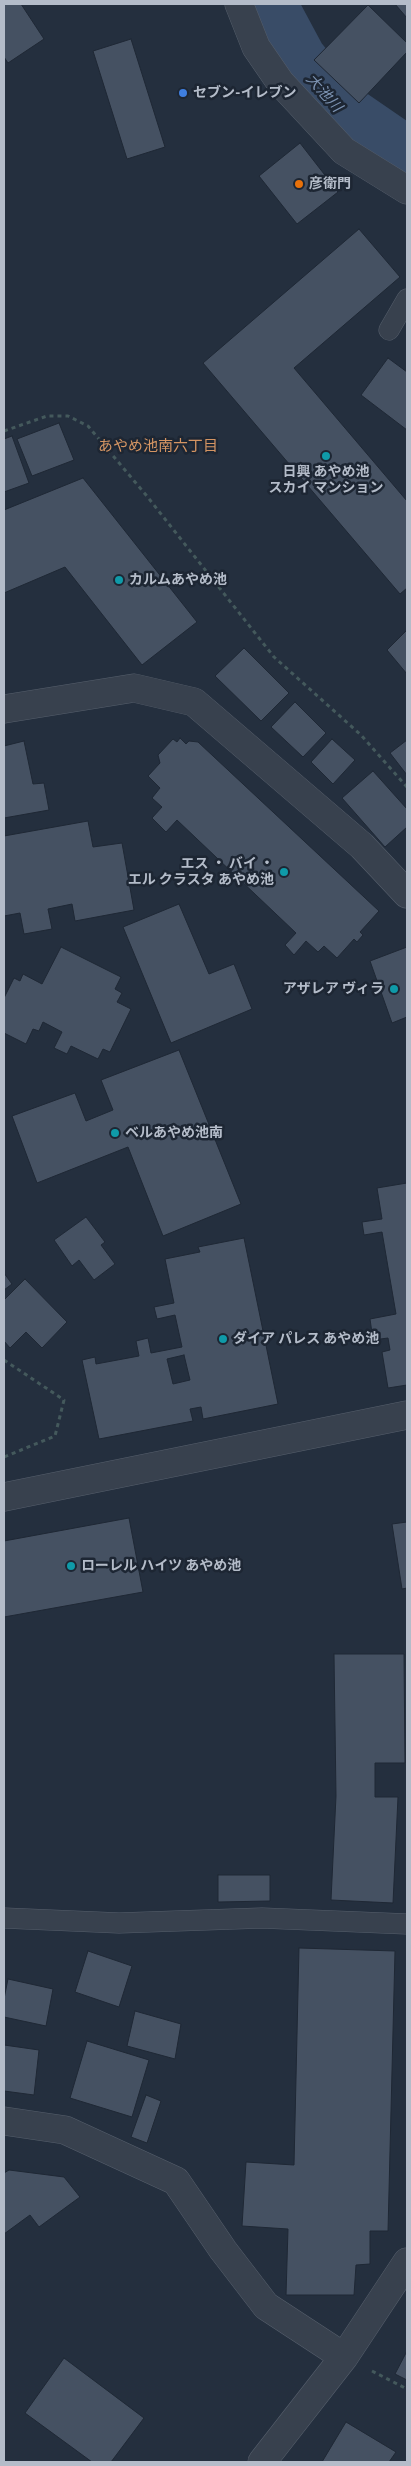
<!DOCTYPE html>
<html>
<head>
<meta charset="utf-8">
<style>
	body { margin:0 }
	#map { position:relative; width:411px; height:2466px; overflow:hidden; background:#242f3e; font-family:"Public Sans",sans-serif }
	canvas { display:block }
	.frame { position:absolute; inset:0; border:5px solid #b4bcc9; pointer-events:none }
</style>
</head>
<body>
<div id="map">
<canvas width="411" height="2466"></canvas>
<div class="frame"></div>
</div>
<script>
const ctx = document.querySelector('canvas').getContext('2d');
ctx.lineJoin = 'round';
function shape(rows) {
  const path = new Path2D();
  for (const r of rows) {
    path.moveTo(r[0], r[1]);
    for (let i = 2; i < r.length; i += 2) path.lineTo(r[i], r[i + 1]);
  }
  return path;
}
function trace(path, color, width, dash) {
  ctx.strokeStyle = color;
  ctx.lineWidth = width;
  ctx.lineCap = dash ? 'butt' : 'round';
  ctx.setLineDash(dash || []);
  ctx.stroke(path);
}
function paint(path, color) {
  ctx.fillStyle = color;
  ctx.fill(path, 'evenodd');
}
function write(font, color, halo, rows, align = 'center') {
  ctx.font = font + ' "Public Sans","Noto Sans JP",sans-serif';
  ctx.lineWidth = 5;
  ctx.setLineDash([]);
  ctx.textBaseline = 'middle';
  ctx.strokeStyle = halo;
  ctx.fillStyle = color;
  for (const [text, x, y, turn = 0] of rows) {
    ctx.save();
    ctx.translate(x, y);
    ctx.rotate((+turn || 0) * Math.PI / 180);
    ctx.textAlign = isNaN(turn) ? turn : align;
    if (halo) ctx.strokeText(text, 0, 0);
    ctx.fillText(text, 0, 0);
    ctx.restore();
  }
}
trace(shape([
	[266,4,296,60,337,110,407,158]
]), '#394c67', 61);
const building = shape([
	[4,4,21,4,44,39,8,63,4,57,4,4],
	[395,4,407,4,407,18,395,4],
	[368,5,407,43,407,52,359,103,314,60,368,5],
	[131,39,165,147,127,159,93,51,131,39],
	[300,143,338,192,297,224,259,176,300,143],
	[359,229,400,277,294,368,407,501,407,588,400,594,203,363,359,229],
	[388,358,407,372,407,430,361,395,388,358],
	[59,423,74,460,32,476,17,439,59,423],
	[12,436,29,483,4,492,4,439,12,436],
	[83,478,197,622,142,665,65,567,4,593,4,510,83,478],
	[407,630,407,674,387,650,407,630],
	[244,648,289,693,261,721,215,676,244,648],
	[295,702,326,733,303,757,271,727,295,702],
	[180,738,186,744,189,741,198,742,379,911,360,932,363,935,357,942,354,939,337,958,324,946,318,952,306,941,294,955,285,945,296,933,177,820,166,832,152,818,162,807,152,798,160,788,148,776,160,763,158,755,173,739,177,742,180,738],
	[332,739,355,760,333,784,311,762,332,739],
	[407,740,407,775,390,753,407,740],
	[24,741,33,784,44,783,49,810,4,818,4,746,24,741],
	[373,771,407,809,407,827,385,847,342,798,373,771],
	[88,821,93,847,122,843,134,910,75,921,72,904,48,909,52,929,24,934,20,913,4,916,4,836,88,821],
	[179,904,209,974,234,964,252,1009,171,1043,123,927,179,904],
	[61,947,121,977,115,989,122,993,117,1002,131,1009,110,1052,103,1049,98,1059,71,1046,67,1054,54,1048,62,1032,43,1022,39,1031,33,1029,26,1044,4,1033,4,998,14,978,20,981,23,974,42,984,61,947],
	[407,947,407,1017,392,1023,370,961,407,947],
	[179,1050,241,1204,163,1236,128,1147,37,1183,12,1116,75,1093,86,1121,113,1110,101,1080,179,1050],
	[407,1183,407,1385,388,1388,382,1352,390,1350,388,1338,373,1340,370,1319,396,1314,382,1232,364,1235,362,1222,382,1219,377,1188,407,1183],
	[86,1217,105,1242,101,1245,115,1264,94,1280,79,1260,72,1266,54,1240,86,1217],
	[244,1238,278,1404,203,1419,201,1407,190,1409,193,1421,99,1439,82,1360,95,1357,96,1364,139,1356,136,1341,148,1338,151,1353,182,1347,175,1315,157,1319,154,1307,174,1303,165,1259,200,1252,198,1247,244,1238],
	[184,1355,190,1380,173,1384,167,1359,184,1355],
	[4,1273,12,1284,4,1290,4,1273],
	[25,1279,67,1322,42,1348,26,1332,10,1348,4,1341,4,1300,25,1279],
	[129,1518,143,1592,4,1617,4,1541,129,1518],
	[407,1522,407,1588,402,1589,392,1524,407,1522],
	[334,1654,404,1654,405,1763,375,1763,375,1797,398,1797,393,1903,331,1900,336,1796,334,1654],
	[218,1875,270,1875,270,1901,218,1902,218,1875],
	[299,1948,395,1951,388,2231,370,2231,370,2264,356,2265,354,2295,286,2295,288,2229,242,2226,246,2162,294,2165,299,1948],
	[88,1951,132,1966,119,2007,75,1992,88,1951],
	[8,1979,53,1989,46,2026,4,2017,4,1999,8,1979],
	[135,2011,181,2024,175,2059,127,2046,135,2011],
	[87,2041,149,2060,132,2117,70,2098,87,2041],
	[4,2045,39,2050,34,2095,4,2091,4,2045],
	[146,2095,161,2101,147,2143,131,2137,146,2095],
	[9,2170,64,2177,80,2197,39,2227,30,2215,4,2234,4,2173,9,2170],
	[407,2351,407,2380,395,2374,407,2351],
	[64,2358,144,2418,111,2462,92,2462,25,2413,64,2358],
	[346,2422,396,2452,389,2462,322,2462,346,2422]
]);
paint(building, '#455162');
trace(building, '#1f2835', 1);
const service = shape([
	[389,330,407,299],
	[4,1918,119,1923,262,1918,407,1924]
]);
const minor = shape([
	[4,709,134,688,194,702,362,846,407,894],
	[4,2121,65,2130,176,2181,223,2250,266,2306,344,2357],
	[262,2462,344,2357,407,2262]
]);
const tertiary = shape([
	[239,4,256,47,280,82,344,151,407,190],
	[4,1497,407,1415]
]);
trace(service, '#565f6c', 21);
trace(minor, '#565f6c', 29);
trace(tertiary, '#565f6c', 29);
trace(shape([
	[4,431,47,416,68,416,88,426,146,495,274,657,361,735,407,787],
	[4,1360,64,1400,55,1436,4,1457],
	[372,2371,407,2389]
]), '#44595c', 3, [4, 4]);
trace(service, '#38414e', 20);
trace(minor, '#38414e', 28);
trace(tertiary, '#38414e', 28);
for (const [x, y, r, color] of [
	[183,93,5,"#3f7fe0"],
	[299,184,5,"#e8710a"],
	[326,456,5,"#0f9aa8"],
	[119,580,5,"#0f9aa8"],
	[284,872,5,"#0f9aa8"],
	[394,989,5,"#0f9aa8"],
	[115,1133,5,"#0f9aa8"],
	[223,1339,5,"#0f9aa8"],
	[71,1566,5,"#0f9aa8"]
]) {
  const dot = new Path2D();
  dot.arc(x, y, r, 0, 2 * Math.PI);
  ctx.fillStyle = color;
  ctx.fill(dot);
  trace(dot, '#1d2633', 2);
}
write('bold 14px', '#b4bcc9', '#1d2633', [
	["セブン-イレブン",193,93],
	["彦衛門",309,184],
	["日興 あやめ池",326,472,"center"],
	["スカイ マンション",326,488,"center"],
	["カルムあやめ池",129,580],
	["エス ・ バイ ・",274,864,"right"],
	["エル クラスタ あやめ池",274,880,"right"],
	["アザレア ヴィラ",384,989,"right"],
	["ベルあやめ池南",125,1133],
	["ダイア パレス あやめ池",233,1339],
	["ローレル ハイツ あやめ池",81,1566]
], 'left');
write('italic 15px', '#7c92b1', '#1d2633', [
	["大池川",324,93,48]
]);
write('15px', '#d59563', '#1d2633', [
	["あやめ池南六丁目",158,446]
]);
</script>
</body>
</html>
